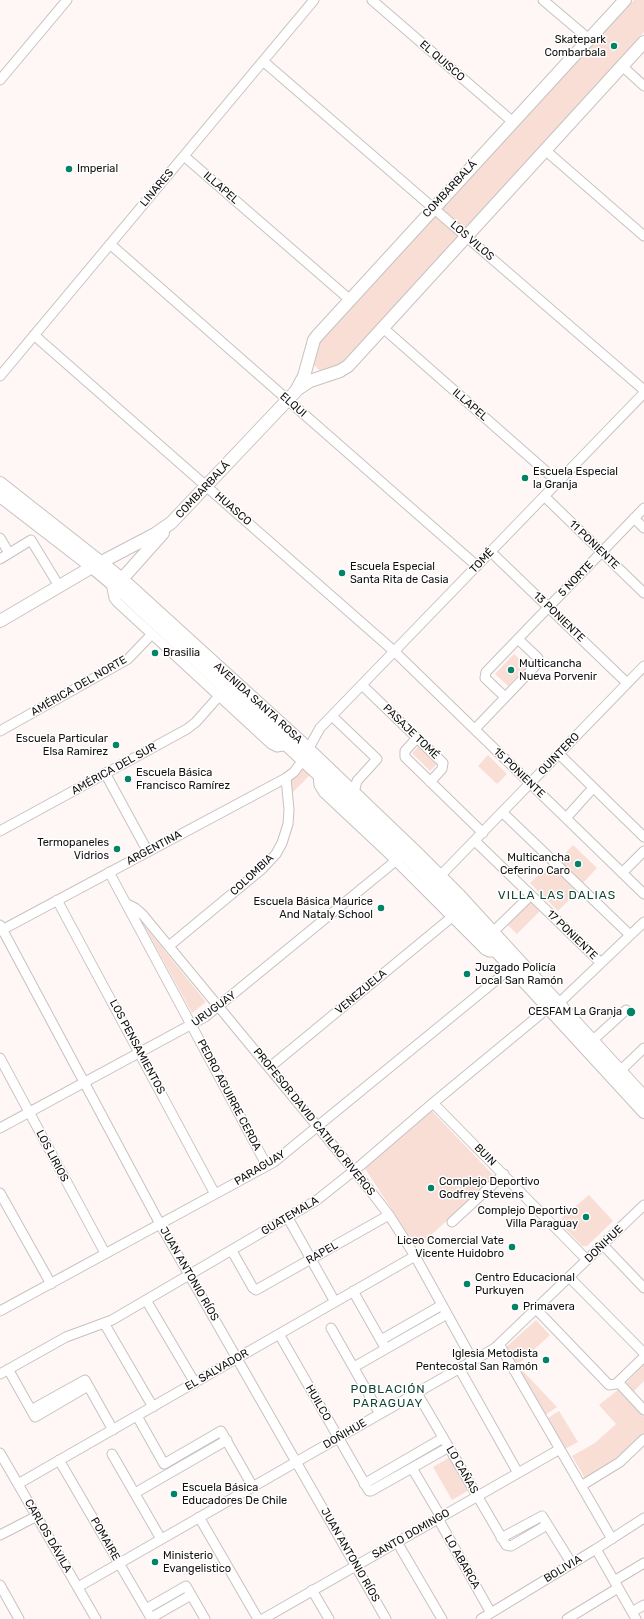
<!DOCTYPE html>
<html>
<head>
<meta charset="utf-8">
<style>
	body { margin:0 }
	canvas { display:block; background:#fef7f5 }
</style>
</head>
<body>
<canvas width="644" height="1619"></canvas>
<script>
const ctx = document.querySelector('canvas').getContext('2d');
ctx.lineJoin = 'round';
function paint(path, color) {
  ctx.fillStyle = color;
  ctx.fill(path, 'evenodd');
}
function shape(rows) {
  const path = new Path2D();
  for (const r of rows) {
    path.moveTo(r[0], r[1]);
    for (let i = 2; i < r.length; i += 2) path.lineTo(r[i], r[i + 1]);
  }
  return path;
}
function trace(path, color, width, dash) {
  ctx.strokeStyle = color;
  ctx.lineWidth = width;
  ctx.lineCap = dash ? 'butt' : 'round';
  ctx.setLineDash(dash || []);
  ctx.stroke(path);
}
function write(font, color, halo, rows, align = 'center') {
  ctx.font = font + ' Rubik,sans-serif';
  ctx.lineWidth = 3;
  ctx.setLineDash([]);
  ctx.textBaseline = 'middle';
  ctx.strokeStyle = halo;
  ctx.fillStyle = color;
  for (const [text, x, y, turn = 0] of rows) {
    ctx.save();
    ctx.translate(x, y);
    ctx.rotate((+turn || 0) * Math.PI / 180);
    ctx.textAlign = isNaN(turn) ? turn : align;
    if (halo) ctx.strokeText(text, 0, 0);
    ctx.fillText(text, 0, 0);
    ctx.restore();
  }
}
paint(shape([
	[634,0,644,0,644,32,343,364,321,372,312,363,317,340],
	[514,654,527,666,508,686,495,674],
	[421,744,439,762,430,771,412,753],
	[488,755,507,774,497,784,478,766],
	[306,766,313,772,290,795,291,781],
	[573,845,597,868,583,883,559,860],
	[550,864,577,892,558,911,530,883],
	[531,898,542,909,517,934,506,923],
	[144,925,206,1002,192,1013],
	[431,1110,495,1177,420,1245,415,1241,413,1242,364,1167],
	[589,1195,613,1221,587,1246,582,1246,558,1221],
	[536,1320,550,1335,515,1367,504,1349],
	[644,1365,644,1381,633,1392,625,1384],
	[521,1369,557,1407,544,1416,517,1371],
	[619,1389,644,1417,644,1440,587,1482,572,1456,595,1443,616,1424,599,1405],
	[559,1411,578,1442,563,1450,545,1420],
	[450,1457,469,1490,452,1500,433,1467]
]), '#f9ded6');
const minor = shape([
	[372,0,513,122],
	[543,0,589,39],
	[263,61,644,390],
	[622,66,644,86],
	[0,80,67,0],
	[545,150,644,236],
	[184,156,349,299],
	[110,244,477,566],
	[382,327,558,482],
	[34,335,395,652,644,894],
	[0,376,314,0],
	[544,496,644,593],
	[634,518,644,528],
	[0,538,9,553],
	[491,552,627,683],
	[0,559,31,540,59,586],
	[111,583,114,598,117,602,271,744,277,747,288,745],
	[362,685,443,763,442,769,430,782],
	[505,697,485,678,486,672,644,508],
	[332,716,377,759,357,781,354,793],
	[475,729,538,663,538,658,518,639],
	[0,731,128,659,152,634],
	[417,738,405,751,405,757,483,833],
	[559,754,644,837],
	[105,773,148,852],
	[318,774,319,785,324,793,389,854,485,950,489,952,496,952,499,947],
	[502,812,630,935],
	[566,818,593,788],
	[0,831,187,729,196,722,219,696],
	[475,841,601,963],
	[109,872,267,1166],
	[622,873,644,851],
	[440,876,644,666],
	[57,900,215,1194],
	[127,904,135,908,143,915,369,1189,389,1215,415,1256,473,1361],
	[0,925,160,1224,386,1619],
	[0,931,286,778,294,772,300,764,320,728,644,393],
	[493,932,531,895],
	[169,946,262,869,276,854,282,843,288,824,289,810,286,778],
	[558,1004,644,922],
	[592,1041,626,1010],
	[0,1058,105,1253],
	[270,1067,452,917],
	[620,1071,644,1048],
	[433,1103,587,1260],
	[0,1128,205,1017,404,854],
	[0,1193,51,1284],
	[288,1218,335,1302],
	[452,1222,504,1174],
	[603,1245,644,1288],
	[232,1251,253,1288,256,1290,389,1215],
	[569,1277,644,1353],
	[353,1291,383,1344],
	[146,1300,195,1383],
	[536,1309,609,1385,616,1384,644,1357],
	[0,1311,274,1162,511,968],
	[104,1323,153,1407],
	[331,1328,380,1414],
	[279,1334,369,1491,371,1491,449,1447],
	[381,1340,442,1305],
	[499,1344,612,1539],
	[354,1367,447,1314],
	[459,1368,518,1473],
	[8,1369,35,1417,88,1386],
	[0,1374,66,1337,112,1320,317,1200,361,1165,433,1103,548,1008],
	[618,1382,644,1410],
	[417,1393,506,1545,511,1546,547,1525],
	[31,1410,85,1380,113,1430],
	[137,1416,164,1464,221,1431,253,1487],
	[0,1453,96,1619],
	[112,1454,161,1539],
	[59,1460,151,1618,191,1595],
	[412,1468,438,1512,441,1524,491,1613],
	[18,1484,415,1256],
	[364,1484,443,1438],
	[581,1486,620,1462,644,1439],
	[135,1493,227,1440],
	[199,1517,258,1619],
	[0,1535,37,1516],
	[501,1538,542,1516,572,1564],
	[397,1542,442,1619],
	[596,1549,636,1619],
	[614,1581,644,1563],
	[0,1585,19,1619],
	[78,1587,495,1348,644,1205],
	[312,1590,329,1619],
	[146,1609,186,1586,205,1619],
	[632,1612,644,1605],
	[263,1619,560,1449],
	[481,1619,596,1549,644,1518],
	[567,1619,618,1588]
]);
const major = shape([
	[298,389,310,381,340,371,348,366,644,42],
	[0,483,122,579,301,742,416,852,459,895,644,1097],
	[0,496,92,567,122,592,404,854,452,903,644,1112],
	[122,579,163,533],
	[0,621,92,567,155,534,171,523,296,391,304,376,314,340,317,336,625,0]
]);
trace(minor, '#c7c2c0', 11);
trace(major, '#c7c2c0', 14);
trace(minor, '#fff', 9);
trace(major, '#fff', 12);
for (const [x, y, r, color] of [
	[614,46,4,"#008366"],
	[69,169,4,"#008366"],
	[525,478,4,"#008366"],
	[342,573,4,"#008366"],
	[155,653,4,"#008366"],
	[511,670,4,"#008366"],
	[116,745,4,"#008366"],
	[128,779,4,"#008366"],
	[117,849,4,"#008366"],
	[578,864,4,"#008366"],
	[381,908,4,"#008366"],
	[467,974,4,"#008366"],
	[631,1012,5,"#008366"],
	[431,1188,4,"#008366"],
	[586,1217,4,"#008366"],
	[512,1247,4,"#008366"],
	[467,1284,4,"#008366"],
	[515,1307,4,"#008366"],
	[546,1360,4,"#008366"],
	[174,1494,4,"#008366"],
	[155,1562,4,"#008366"]
]) {
  const dot = new Path2D();
  dot.arc(x, y, r, 0, 2 * Math.PI);
  ctx.fillStyle = color;
  ctx.fill(dot);
  trace(dot, '#fff', 1.5);
}
write('11px', '#12100f', '#fff', [
	["Skatepark",606,40,"right"],
	["Combarbala",606,53,"right"],
	["Imperial",77,169],
	["Escuela Especial",533,472],
	["la Granja",533,485],
	["Escuela Especial",350,567],
	["Santa Rita de Casia",350,580],
	["Brasilia",163,653],
	["Multicancha",519,664],
	["Nueva Porvenir",519,677],
	["Escuela Particular",108,739,"right"],
	["Elsa Ramirez",108,752,"right"],
	["Escuela Básica",136,773],
	["Francisco Ramírez",136,786],
	["Termopaneles",109,843,"right"],
	["Vidrios",109,856,"right"],
	["Multicancha",570,858,"right"],
	["Ceferino Caro",570,871,"right"],
	["Escuela Básica Maurice",373,902,"right"],
	["And Nataly School",373,915,"right"],
	["Juzgado Policía",475,968],
	["Local San Ramón",475,981],
	["CESFAM La Granja",622,1012,"right"],
	["Complejo Deportivo",439,1182],
	["Godfrey Stevens",439,1195],
	["Complejo Deportivo",578,1211,"right"],
	["Villa Paraguay",578,1224,"right"],
	["Liceo Comercial Vate",504,1241,"right"],
	["Vicente Huidobro",504,1254,"right"],
	["Centro Educacional",475,1278],
	["Purkuyen",475,1291],
	["Primavera",523,1307],
	["Iglesia Metodista",538,1354,"right"],
	["Pentecostal San Ramón",538,1367,"right"],
	["Escuela Básica",182,1488],
	["Educadores De Chile",182,1501],
	["Ministerio",163,1556],
	["Evangelistico",163,1569]
], 'left');
write('11px', '#12100f', '#fff', [
	["EL QUISCO",442,61,41],
	["LINARES",157,188,-50],
	["ILLAPEL",221,188,41],
	["COMBARBALÁ",450,189,-47],
	["LOS VILOS",472,241,41],
	["ELQUI",293,405,41],
	["ILLAPEL",470,405,41],
	["COMBARBALÁ",203,490,-47],
	["HUASCO",233,509,41],
	["11 PONIENTE",594,545,44],
	["TOMÉ",482,561,-46],
	["5 NORTE",576,579,-46],
	["13 PONIENTE",559,617,44],
	["AMÉRICA DEL NORTE",79,686,-30],
	["AVENIDA SANTA ROSA",258,703,42],
	["PASAJE TOMÉ",411,732,44],
	["QUINTERO",559,754,-46],
	["AMÉRICA DEL SUR",114,769,-29],
	["15 PONIENTE",519,773,44],
	["ARGENTINA",154,848,-28],
	["COLOMBIA",252,875,-43],
	["17 PONIENTE",572,935,44],
	["VENEZUELA",361,992,-40],
	["URUGUAY",214,1009,-36],
	["LOS PENSAMIENTOS",137,1047,62],
	["PEDRO AGUIRRE CERDA",229,1095,62],
	["PROFESOR DAVID CATILAO RIVEROS",314,1122,51],
	["BUIN",485,1155,45],
	["LOS LIRIOS",52,1156,62],
	["PARAGUAY",260,1168,-31],
	["GUATEMALA",290,1216,-31],
	["DOÑIHUE",604,1244,-44],
	["RAPEL",322,1253,-30],
	["JUAN ANTONIO RÍOS",189,1274,60],
	["EL SALVADOR",217,1370,-30],
	["HUILCO",318,1403,60],
	["DOÑIHUE",345,1434,-30],
	["LO CAÑAS",462,1470,60],
	["SANTO DOMINGO",411,1534,-30],
	["CARLOS DÁVILA",48,1536,60],
	["POMAIRE",105,1539,60],
	["JUAN ANTONIO RÍOS",350,1555,60],
	["LO ABARCA",462,1562,60],
	["BOLIVIA",563,1569,-31]
]);
ctx.letterSpacing = '1px';
write('12px', '#104435', '#fff', [
	["VILLA LAS DALIAS",557,896],
	["POBLACIÓN",388,1390],
	["PARAGUAY",388,1404]
]);
ctx.letterSpacing = '0px';
</script>
</body>
</html>
